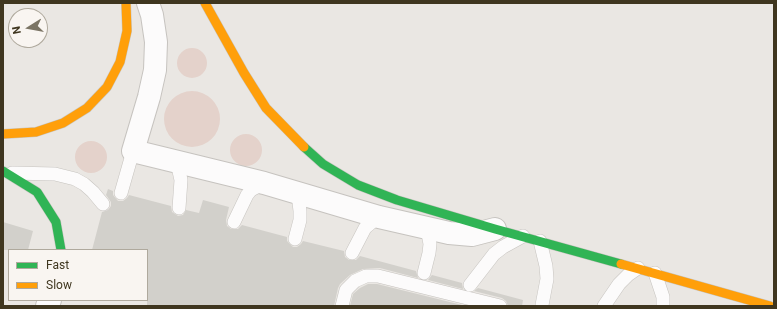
<!DOCTYPE html>
<html>
<head>
<meta charset="utf-8">
<style>
	body { margin:0 }
	#map { position:relative; width:777px; height:309px; overflow:hidden; background:#eae7e3; font-family:Roboto,sans-serif }
	canvas { display:block }
	.frame { position:absolute; inset:0; border:4px solid #3f361f; pointer-events:none }
	.legend { position:absolute; left:8px; top:249px; width:140px; height:52px; box-sizing:border-box; background:#f9f5f1; border:1px solid #afa99d; margin:0; padding:5px 7px; list-style:none; font-size:12px; color:#3f361f }
	.legend li { display:flex; align-items:center; gap:8px; height:20px }
	.legend b { width:20px; border:1px solid #afa99d }
	.north { position:absolute; left:8px; top:8px; width:40px; height:40px; box-sizing:border-box; background:#f9f5f1; border:1px solid #afa99d; border-radius:50%; rotate:259deg; font-size:11px; font-weight:700; line-height:16px; text-align:center; color:#3f361f }
	.north::after { content:''; display:block; margin:auto; width:14px; height:18px; background:#7b7464; clip-path:polygon(50% 0,100% 100%,50% 72%,0 100%) }
</style>
</head>
<body>
<div id="map">
<canvas width="777" height="309"></canvas>
<div class="frame"></div>
<ul class="legend">
<li><b style="height:5px;background:#30b455"></b>Fast</li>
<li><b style="height:5px;background:#ff9f0a"></b>Slow</li>
</ul>
<div class="north">N</div>
</div>
<script>
const ctx = document.querySelector('canvas').getContext('2d');
ctx.lineJoin = 'round';
function paint(path, color) {
  ctx.fillStyle = color;
  ctx.fill(path, 'evenodd');
}
function shape(rows) {
  const path = new Path2D();
  for (const r of rows) {
    if (r.length === 3) {
      path.moveTo(r[0] + r[2], r[1]);
      path.arc(r[0], r[1], r[2], 0, 2 * Math.PI);
      continue;
    }
    path.moveTo(r[0], r[1]);
    for (let i = 2; i < r.length; i += 2) path.lineTo(r[i], r[i + 1]);
  }
  return path;
}
function trace(path, color, width, dash) {
  ctx.strokeStyle = color;
  ctx.lineWidth = width;
  ctx.lineCap = dash ? 'butt' : 'round';
  ctx.setLineDash(dash || []);
  ctx.stroke(path);
}
paint(shape([
	[192,63,15],
	[192,119,28],
	[246,150,16],
	[91,157,16]
]), '#e4d2cb');
paint(shape([
	[108,189,113,191,113,195,118,201,123,201,127,198,129,195,171,206,172,212,178,216,183,215,186,210,199,213,203,200,229,207,226,220,227,226,231,229,238,229,242,225,287,237,287,241,293,247,297,247,301,244,303,241,344,251,345,257,349,260,356,260,360,256,416,271,418,278,380,268,363,269,350,275,340,284,338,288,334,306,147,306,147,250,92,250,102,212,108,210,111,206,111,202,106,195],
	[3,222,33,231,28,250,3,250],
	[432,275,462,283,463,289,428,280],
	[368,284,377,284,466,306,350,306,353,294,360,288],
	[478,288,523,300,522,306,508,306,506,301,502,298,474,291]
]), '#d2d0cb');
const lane = shape([
	[177,162,181,180,179,208],
	[12,173,55,174,75,179,84,184,93,192,103,204],
	[121,193,133,151],
	[234,222,247,195,251,190,264,183],
	[295,239,300,220,300,211,298,194],
	[540,241,546,266,547,279,542,305],
	[352,253,365,228,372,222,379,217],
	[424,273,429,253,430,244,427,228],
	[655,273,663,297,663,306],
	[470,285,494,254,503,247,523,236],
	[342,306,346,290,355,281,366,276,378,276,500,306],
	[604,306,619,284,628,275,638,268]
]);
const street = shape([
	[148,3,152,15,156,42,155,70,149,97,133,151,264,183,379,217,449,233,472,235,495,229],
	[47,306,50,300]
]);
const fast = shape([
	[304,147,323,164,358,185,397,200,495,229,621,264],
	[3,171,37,192,56,222,61,250]
]);
const slow = shape([
	[205,3,244,73,266,108,304,147],
	[3,134,36,132,63,123,87,108,107,87,120,62,127,31,126,3],
	[621,264,770,306]
]);
trace(lane, '#c6c3bf', 14);
trace(street, '#c6c3bf', 24);
trace(fast, '#c7c4bf', 10);
trace(slow, '#c7c4bf', 10);
trace(lane, '#fcfbfb', 13);
trace(street, '#fcfbfb', 22);
trace(fast, '#30b455', 9);
trace(slow, '#ff9f0a', 9);
</script>
</body>
</html>
